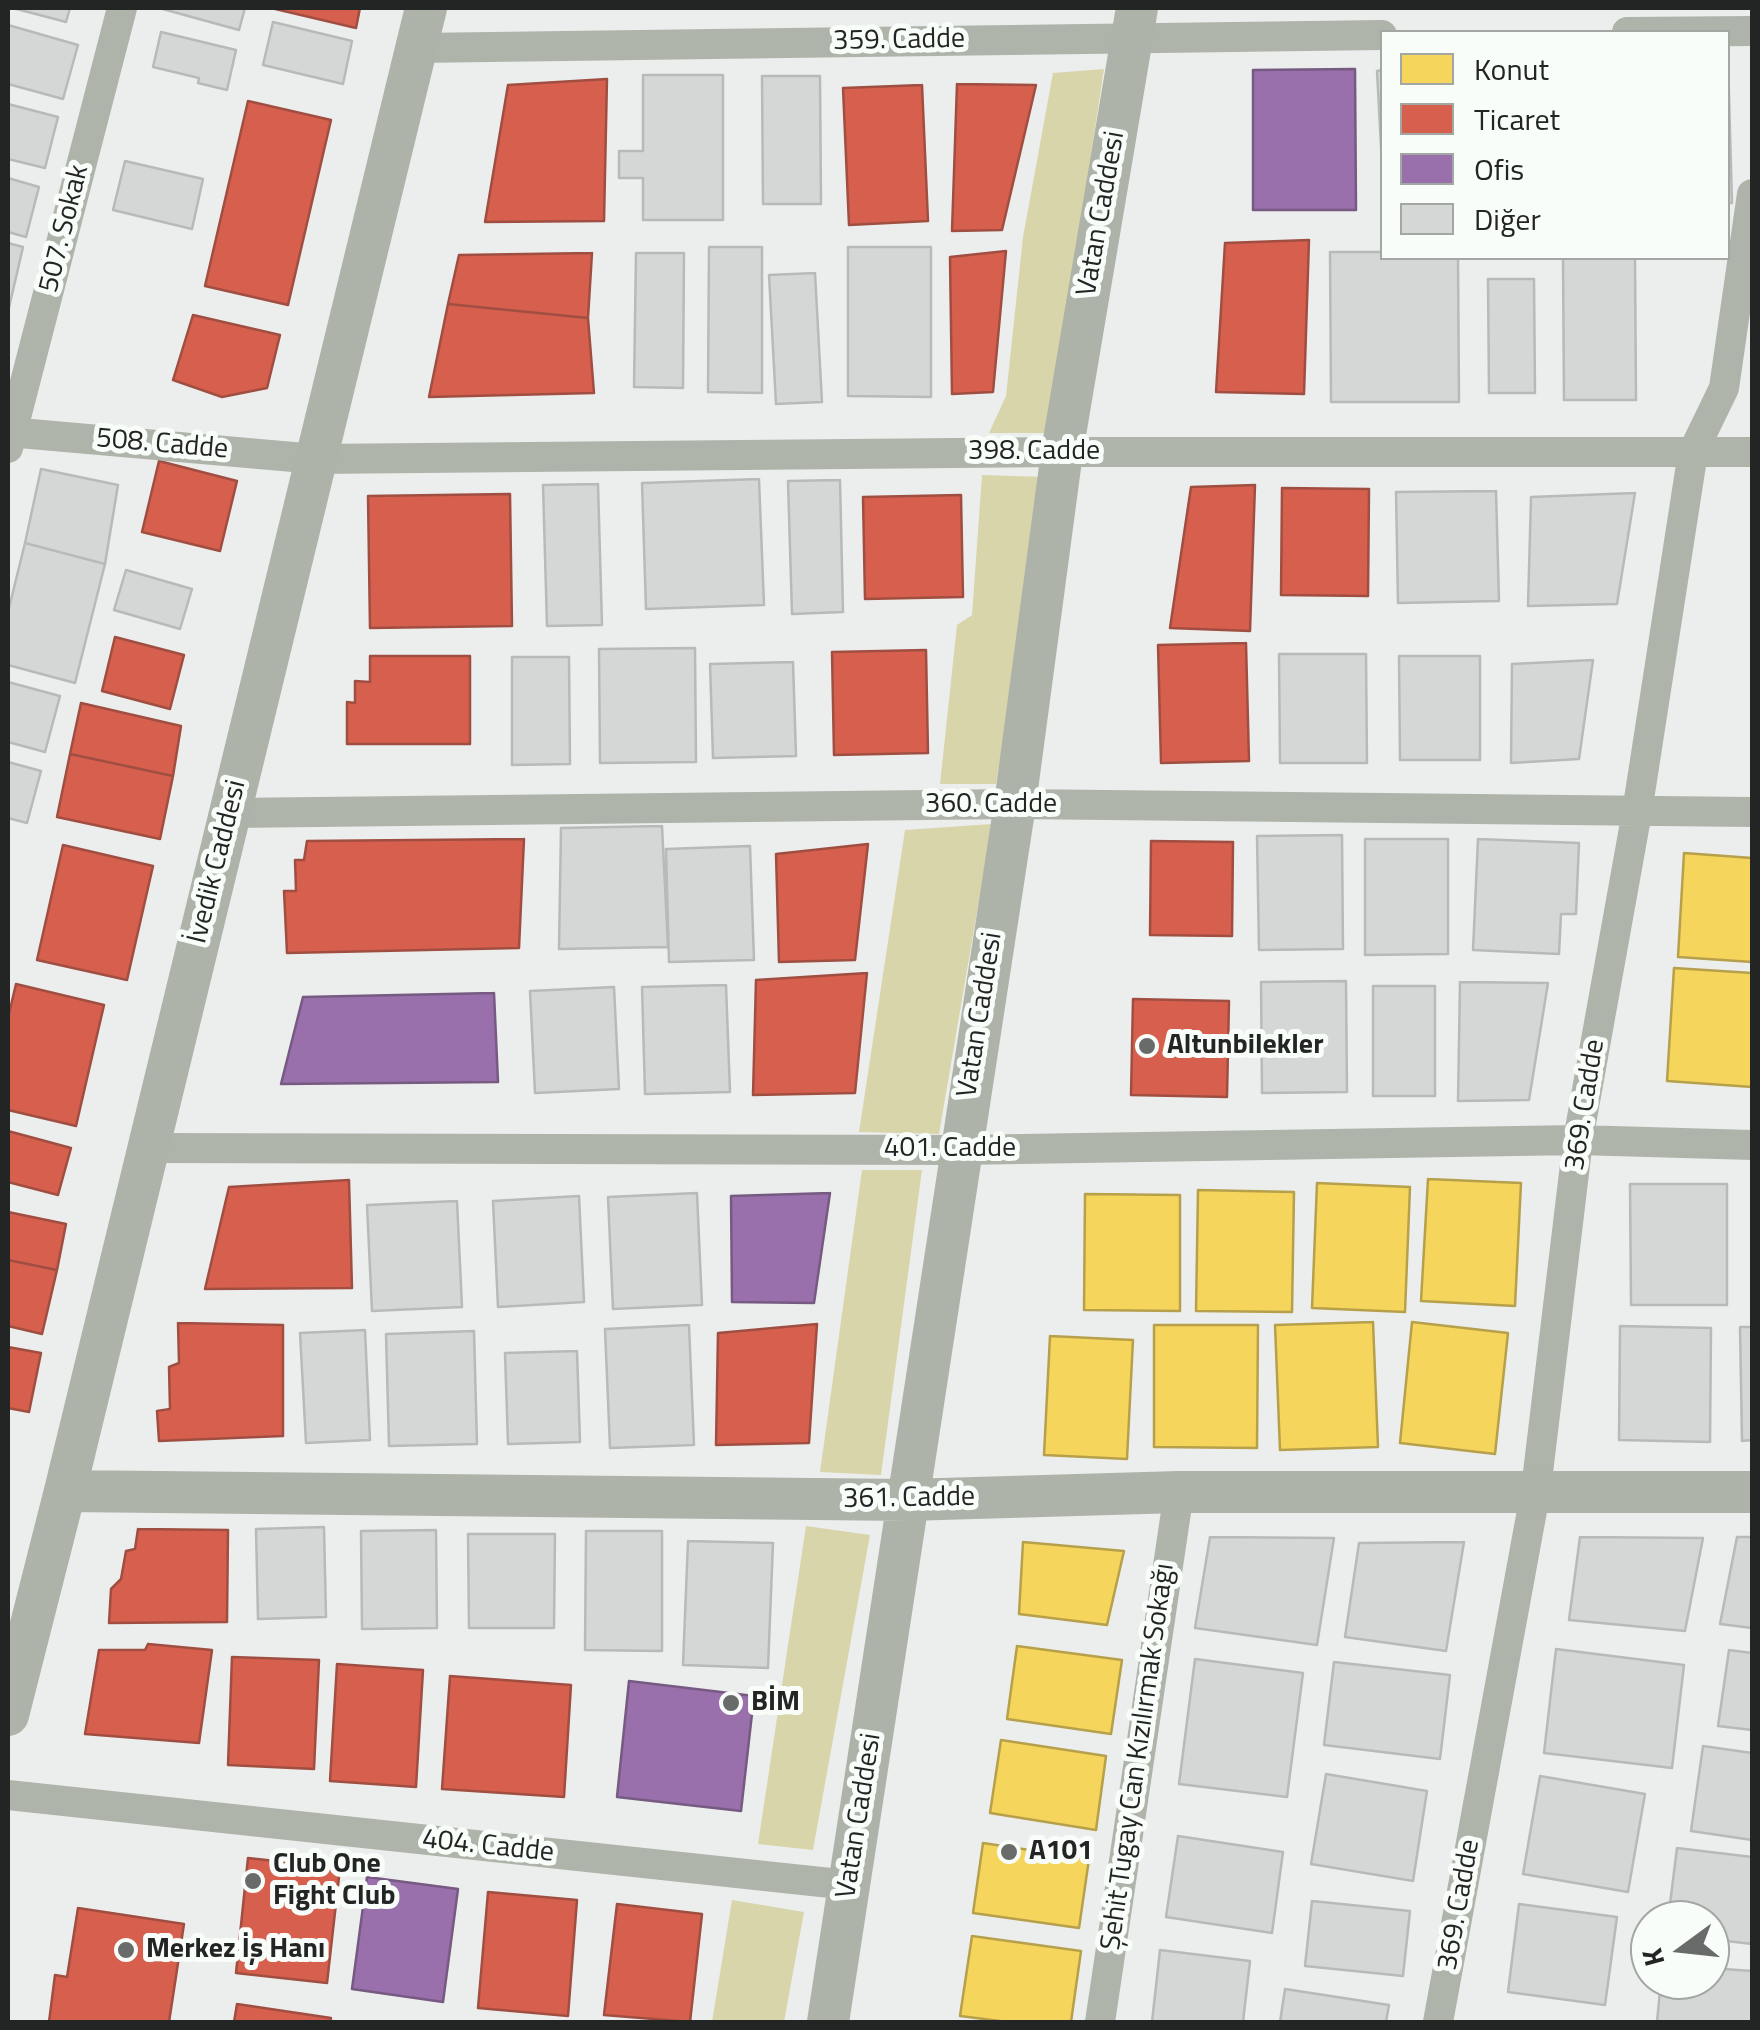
<!DOCTYPE html>
<html>
<head>
<meta charset="utf-8">
<style>
	body { margin:0 }
	#map { position:relative; width:1760px; height:2030px; overflow:hidden; background:#eceeed; font-family:"Titillium Web",sans-serif }
	canvas { display:block }
	.frame { position:absolute; inset:0; border:10px solid #232524; pointer-events:none }
	.legend { position:absolute; left:1380px; top:30px; width:350px; height:230px; box-sizing:border-box; background:#f8fdf9; border:2px solid #a3a7a4; margin:0; padding:12px 18px; list-style:none; font-size:30px; color:#232524 }
	.legend li { display:flex; align-items:center; gap:20px; height:50px }
	.legend b { width:50px; border:2px solid #a3a7a4 }
	.north { position:absolute; left:1630px; top:1900px; width:100px; height:100px; box-sizing:border-box; background:#f8fdf9; border:2px solid #a3a7a4; border-radius:50%; rotate:255deg; font-size:28px; font-weight:700; line-height:40px; text-align:center; color:#232524 }
	.north::after { content:''; display:block; margin:auto; width:35px; height:45px; background:#696b6a; clip-path:polygon(50% 0,100% 100%,50% 72%,0 100%) }
</style>
</head>
<body>
<div id="map">
<canvas width="1760" height="2030"></canvas>
<div class="frame"></div>
<ul class="legend">
<li><b style="height:28px;background:#f6d55c"></b>Konut</li>
<li><b style="height:28px;background:#d6604d"></b>Ticaret</li>
<li><b style="height:28px;background:#9970ab"></b>Ofis</li>
<li><b style="height:28px;background:#d5d7d6"></b>Diğer</li>
</ul>
<div class="north">K</div>
</div>
<script>
const ctx = document.querySelector('canvas').getContext('2d');
ctx.lineJoin = 'round';
function paint(path, color) {
  ctx.fillStyle = color;
  ctx.fill(path, 'evenodd');
}
function shape(rows) {
  const path = new Path2D();
  for (const r of rows) {
    path.moveTo(r[0], r[1]);
    for (let i = 2; i < r.length; i += 2) path.lineTo(r[i], r[i + 1]);
  }
  return path;
}
function trace(path, color, width, dash) {
  ctx.strokeStyle = color;
  ctx.lineWidth = width;
  ctx.lineCap = dash ? 'butt' : 'round';
  ctx.setLineDash(dash || []);
  ctx.stroke(path);
}
function write(font, color, halo, rows, align = 'center') {
  ctx.font = font + ' "Titillium Web",sans-serif';
  ctx.lineWidth = 10;
  ctx.setLineDash([]);
  ctx.textBaseline = 'middle';
  ctx.strokeStyle = halo;
  ctx.fillStyle = color;
  for (const [text, x, y, turn = 0] of rows) {
    ctx.save();
    ctx.translate(x, y);
    ctx.rotate((+turn || 0) * Math.PI / 180);
    ctx.textAlign = isNaN(turn) ? turn : align;
    if (halo) ctx.strokeText(text, 0, 0);
    ctx.fillText(text, 0, 0);
    ctx.restore();
  }
}
paint(shape([
	[1104,69,1049,433,989,433,1006,396,1023,237,1053,73],
	[982,475,1046,477,996,784,940,784,957,625,972,615],
	[992,824,939,1134,859,1132,905,830],
	[862,1170,922,1170,881,1475,820,1472],
	[806,1526,870,1535,813,1850,758,1844],
	[732,1900,804,1912,784,2022,712,2022]
]), '#d8d5aa');
const homes = shape([
	[1684,853,1752,858,1752,962,1678,957,1684,853],
	[1674,968,1752,973,1752,1087,1667,1081,1674,968],
	[1428,1179,1521,1183,1515,1306,1421,1301,1428,1179],
	[1317,1183,1410,1187,1405,1312,1312,1308,1317,1183],
	[1198,1190,1294,1192,1292,1312,1196,1311,1198,1190],
	[1085,1194,1180,1195,1180,1311,1084,1310,1085,1194],
	[1373,1322,1378,1447,1280,1450,1275,1325,1373,1322],
	[1412,1322,1508,1333,1495,1454,1400,1443,1412,1322],
	[1154,1325,1258,1325,1257,1448,1154,1447,1154,1325],
	[1050,1336,1133,1340,1127,1459,1044,1455,1050,1336],
	[1023,1542,1124,1551,1107,1625,1019,1614,1023,1542],
	[1017,1646,1122,1660,1111,1734,1007,1719,1017,1646],
	[1001,1740,1106,1756,1096,1830,990,1813,1001,1740],
	[983,1843,1089,1859,1079,1928,973,1913,983,1843],
	[972,1936,1081,1951,1071,2022,1008,2022,960,2016,972,1936]
]);
paint(homes, '#f6d55c');
trace(homes, '#b7a04b', 2.5);
const shops = shape([
	[271,8,360,8,356,28,271,8],
	[607,79,604,221,485,222,508,85,607,79],
	[957,84,1036,85,1002,230,952,231,957,84],
	[922,85,928,221,849,225,843,88,922,85],
	[248,101,331,120,288,305,205,286,248,101],
	[1309,240,1304,394,1216,392,1225,243,1309,240],
	[1006,251,993,392,952,394,950,257,1006,251],
	[592,253,588,318,448,304,459,255,592,253],
	[448,304,588,318,594,393,429,397,448,304],
	[193,315,280,335,267,388,222,397,173,380,193,315],
	[159,461,237,481,220,551,142,532,159,461],
	[1255,485,1250,631,1170,628,1191,487,1255,485],
	[1282,488,1369,489,1368,596,1281,595,1282,488],
	[510,494,512,626,370,628,368,496,510,494],
	[961,495,963,597,865,599,863,497,961,495],
	[115,637,184,655,170,709,102,691,115,637],
	[1246,643,1249,761,1161,763,1158,645,1246,643],
	[926,650,928,753,834,755,832,652,926,650],
	[370,656,470,656,470,744,347,744,347,702,355,703,355,681,370,682,370,656],
	[81,703,181,726,173,776,70,754,81,703],
	[70,754,173,776,160,839,57,817,70,754],
	[524,839,519,948,287,953,284,891,296,891,295,860,304,860,307,841,524,839],
	[1151,841,1233,842,1232,936,1150,935,1151,841],
	[868,844,855,960,779,962,776,854,868,844],
	[63,845,153,866,127,980,37,960,63,845],
	[867,973,855,1093,753,1095,756,980,867,973],
	[16,984,104,1005,76,1126,8,1110,8,1018,16,984],
	[1133,999,1229,1001,1227,1097,1131,1095,1133,999],
	[8,1131,71,1148,58,1195,8,1182,8,1131],
	[349,1180,352,1288,205,1289,229,1187,349,1180],
	[8,1212,66,1224,57,1270,8,1260,8,1212],
	[8,1260,57,1270,42,1334,8,1326,8,1260],
	[178,1323,283,1325,283,1436,159,1441,157,1411,170,1409,169,1367,179,1363,178,1323],
	[817,1324,809,1443,716,1445,718,1333,817,1324],
	[8,1347,41,1353,29,1412,8,1408,8,1347],
	[138,1529,228,1530,227,1622,109,1623,111,1589,121,1579,126,1551,135,1549,138,1529],
	[148,1644,212,1650,199,1743,85,1734,99,1650,145,1650,148,1644],
	[232,1657,319,1660,314,1769,228,1765,232,1657],
	[337,1664,423,1670,416,1787,330,1781,337,1664],
	[450,1676,571,1685,564,1797,442,1789,450,1676],
	[248,1858,340,1868,327,1983,236,1973,248,1858],
	[488,1892,577,1900,568,2016,478,2008,488,1892],
	[617,1904,702,1914,690,2022,604,2015,617,1904],
	[78,1908,184,1924,169,2022,49,2022,55,1975,67,1977,78,1908],
	[237,2004,331,2018,330,2022,234,2022,237,2004]
]);
paint(shops, '#d6604d');
trace(shops, '#a04e41', 2.5);
const offices = shape([
	[1355,69,1356,210,1253,210,1253,70,1355,69],
	[494,993,498,1082,281,1084,303,997,494,993],
	[830,1193,814,1303,732,1302,731,1196,830,1193],
	[629,1681,754,1696,741,1811,617,1797,629,1681],
	[367,1877,458,1889,443,2002,352,1989,367,1877]
]);
paint(offices, '#9970ab');
trace(offices, '#765a82', 2.5);
const building = shape([
	[13,8,70,8,66,22,13,8],
	[159,8,245,8,239,30,159,8],
	[273,22,352,41,343,84,263,65,273,22],
	[8,25,78,45,63,99,8,84,8,25],
	[161,32,236,50,227,90,198,83,199,78,153,67,161,32],
	[1728,59,1732,203,1728,203,1728,59],
	[1382,70,1382,165,1377,71,1382,70],
	[643,75,723,75,723,220,643,220,643,178,619,178,619,151,643,151,643,75],
	[762,76,820,76,821,204,763,204,762,76],
	[8,104,58,117,45,168,8,159,8,104],
	[125,161,203,179,192,229,113,210,125,161],
	[8,178,39,187,26,237,8,232,8,178],
	[8,243,23,247,8,312,8,243],
	[709,247,762,247,762,393,708,392,709,247],
	[848,247,931,247,931,397,848,396,848,247],
	[1330,252,1382,252,1382,258,1458,258,1459,402,1331,402,1330,252],
	[636,253,684,253,683,388,634,387,636,253],
	[1563,258,1635,258,1636,400,1564,400,1563,258],
	[815,273,822,402,776,404,769,275,815,273],
	[1488,279,1534,279,1535,393,1489,393,1488,279],
	[41,469,118,485,105,564,25,543,41,469],
	[759,479,764,605,646,609,642,483,759,479],
	[840,480,843,612,792,614,788,481,840,480],
	[598,484,602,625,547,626,543,485,598,484],
	[1496,491,1499,601,1398,603,1396,492,1496,491],
	[1635,493,1617,604,1528,606,1531,497,1635,493],
	[25,543,105,564,75,683,8,665,8,612,25,543],
	[126,570,192,589,180,629,114,610,126,570],
	[695,648,696,762,600,763,599,649,695,648],
	[1279,654,1366,654,1367,763,1280,763,1279,654],
	[1399,656,1480,656,1480,760,1400,760,1399,656],
	[512,657,569,657,570,764,512,765,512,657],
	[1593,660,1579,759,1511,763,1512,664,1593,660],
	[793,662,796,756,713,758,710,664,793,662],
	[8,682,60,696,45,752,8,742,8,682],
	[8,762,41,771,27,823,8,818,8,762],
	[662,826,668,947,559,949,561,828,662,826],
	[1342,835,1343,949,1259,950,1257,836,1342,835],
	[1365,839,1448,839,1448,954,1365,955,1365,839],
	[1478,839,1579,843,1576,914,1561,914,1559,954,1473,950,1478,839],
	[750,846,754,960,669,962,666,849,750,846],
	[1346,981,1347,1092,1262,1093,1261,982,1346,981],
	[1460,982,1548,983,1529,1100,1458,1101,1460,982],
	[726,985,730,1092,645,1094,642,987,726,985],
	[1373,986,1435,986,1435,1096,1373,1096,1373,986],
	[614,987,619,1089,535,1093,530,991,614,987],
	[1630,1184,1727,1184,1727,1305,1631,1305,1630,1184],
	[697,1193,702,1305,613,1309,608,1197,697,1193],
	[579,1196,584,1302,498,1307,493,1201,579,1196],
	[457,1201,462,1307,372,1311,367,1205,457,1201],
	[689,1325,694,1445,610,1448,605,1329,689,1325],
	[1620,1326,1711,1328,1710,1442,1619,1440,1620,1326],
	[1740,1327,1752,1327,1752,1440,1742,1441,1740,1327],
	[365,1330,370,1440,306,1443,300,1333,365,1330],
	[474,1331,477,1444,389,1446,386,1334,474,1331],
	[577,1351,580,1442,508,1444,505,1353,577,1351],
	[324,1527,326,1617,258,1619,256,1529,324,1527],
	[436,1530,437,1628,362,1629,361,1531,436,1530],
	[586,1531,662,1531,662,1651,585,1650,586,1531],
	[468,1534,555,1534,554,1628,469,1628,468,1534],
	[1210,1537,1334,1538,1317,1645,1195,1628,1210,1537],
	[1580,1537,1703,1538,1685,1631,1569,1620,1580,1537],
	[1737,1537,1752,1537,1752,1628,1720,1624,1737,1537],
	[688,1541,773,1543,768,1668,683,1665,688,1541],
	[1464,1542,1446,1651,1345,1637,1359,1543,1464,1542],
	[1556,1649,1684,1665,1672,1768,1544,1753,1556,1649],
	[1729,1650,1752,1653,1752,1730,1718,1726,1729,1650],
	[1195,1659,1303,1673,1287,1797,1179,1784,1195,1659],
	[1334,1662,1450,1675,1440,1759,1324,1745,1334,1662],
	[1703,1746,1752,1753,1752,1840,1691,1831,1703,1746],
	[1326,1774,1427,1791,1413,1881,1311,1864,1326,1774],
	[1540,1776,1645,1794,1628,1892,1523,1874,1540,1776],
	[1178,1836,1283,1852,1272,1933,1166,1917,1178,1836],
	[1677,1848,1752,1857,1752,1944,1710,1939,1710,1920,1668,1920,1677,1848],
	[1312,1901,1410,1911,1403,1976,1305,1966,1312,1901],
	[1519,1904,1617,1917,1605,2005,1508,1992,1519,1904],
	[1160,1950,1250,1961,1243,2022,1152,2022,1160,1950],
	[1710,1968,1752,1971,1752,2022,1657,2022,1661,1980,1710,1980,1710,1968],
	[1285,1989,1389,2005,1386,2022,1280,2022,1285,1989]
]);
paint(building, '#d5d7d6');
trace(building, '#b8baba', 2.5);
trace(shape([
	[1627,32,1752,31],
	[416,48,1382,35],
	[8,432,316,459,1062,452,1752,452],
	[8,448,122,8],
	[230,813,1015,804,1752,812],
	[148,1148,959,1150,1578,1140,1752,1145],
	[8,1795,849,1885],
	[1100,2022,1179,1492],
	[1438,2022,1536,1489,1578,1140,1637,812,1693,452,1724,388,1752,194]
]), '#afb4ab', 30);
trace(shape([
	[65,1491,907,1500,1179,1492,1752,1492],
	[8,1715,65,1491,426,8],
	[828,2022,1015,804,1062,452,1137,8]
]), '#aeb3a9', 42);
for (const [x, y, r, color] of [
	[1147,1046,10,"#696b6a"],
	[731,1703,10,"#696b6a"],
	[1009,1852,10,"#696b6a"],
	[253,1881,10,"#696b6a"],
	[126,1950,10,"#696b6a"]
]) {
  const dot = new Path2D();
  dot.arc(x, y, r, 0, 2 * Math.PI);
  ctx.fillStyle = color;
  ctx.fill(dot);
  trace(dot, '#f8fdf9', 4);
}
write('28px', '#232524', '#f8fdf9', [
	["359. Cadde",899,41,-1],
	["Vatan Caddesi",1102,214,-80],
	["507. Sokak",65,229,-76],
	["508. Cadde",162,445,5],
	["398. Cadde",1034,452],
	["360. Cadde",991,805],
	["İvedik Caddesi",218,862,-76],
	["Vatan Caddesi",981,1015,-81],
	["369. Cadde",1586,1105,-81],
	["401. Cadde",950,1149],
	["361. Cadde",909,1499,-1],
	["Şehit Tugay Can Kızılırmak Sokağı",1139,1757,-82],
	["Vatan Caddesi",860,1816,-81],
	["404. Cadde",488,1847,6],
	["369. Cadde",1460,1905,-80]
]);
write('bold 28px', '#232524', '#f8fdf9', [
	["Altunbilekler",1167,1046],
	["BİM",751,1703],
	["A101",1029,1852],
	["Club One",273,1865],
	["Fight Club",273,1897],
	["Merkez İş Hanı",146,1950]
], 'left');
</script>
</body>
</html>
